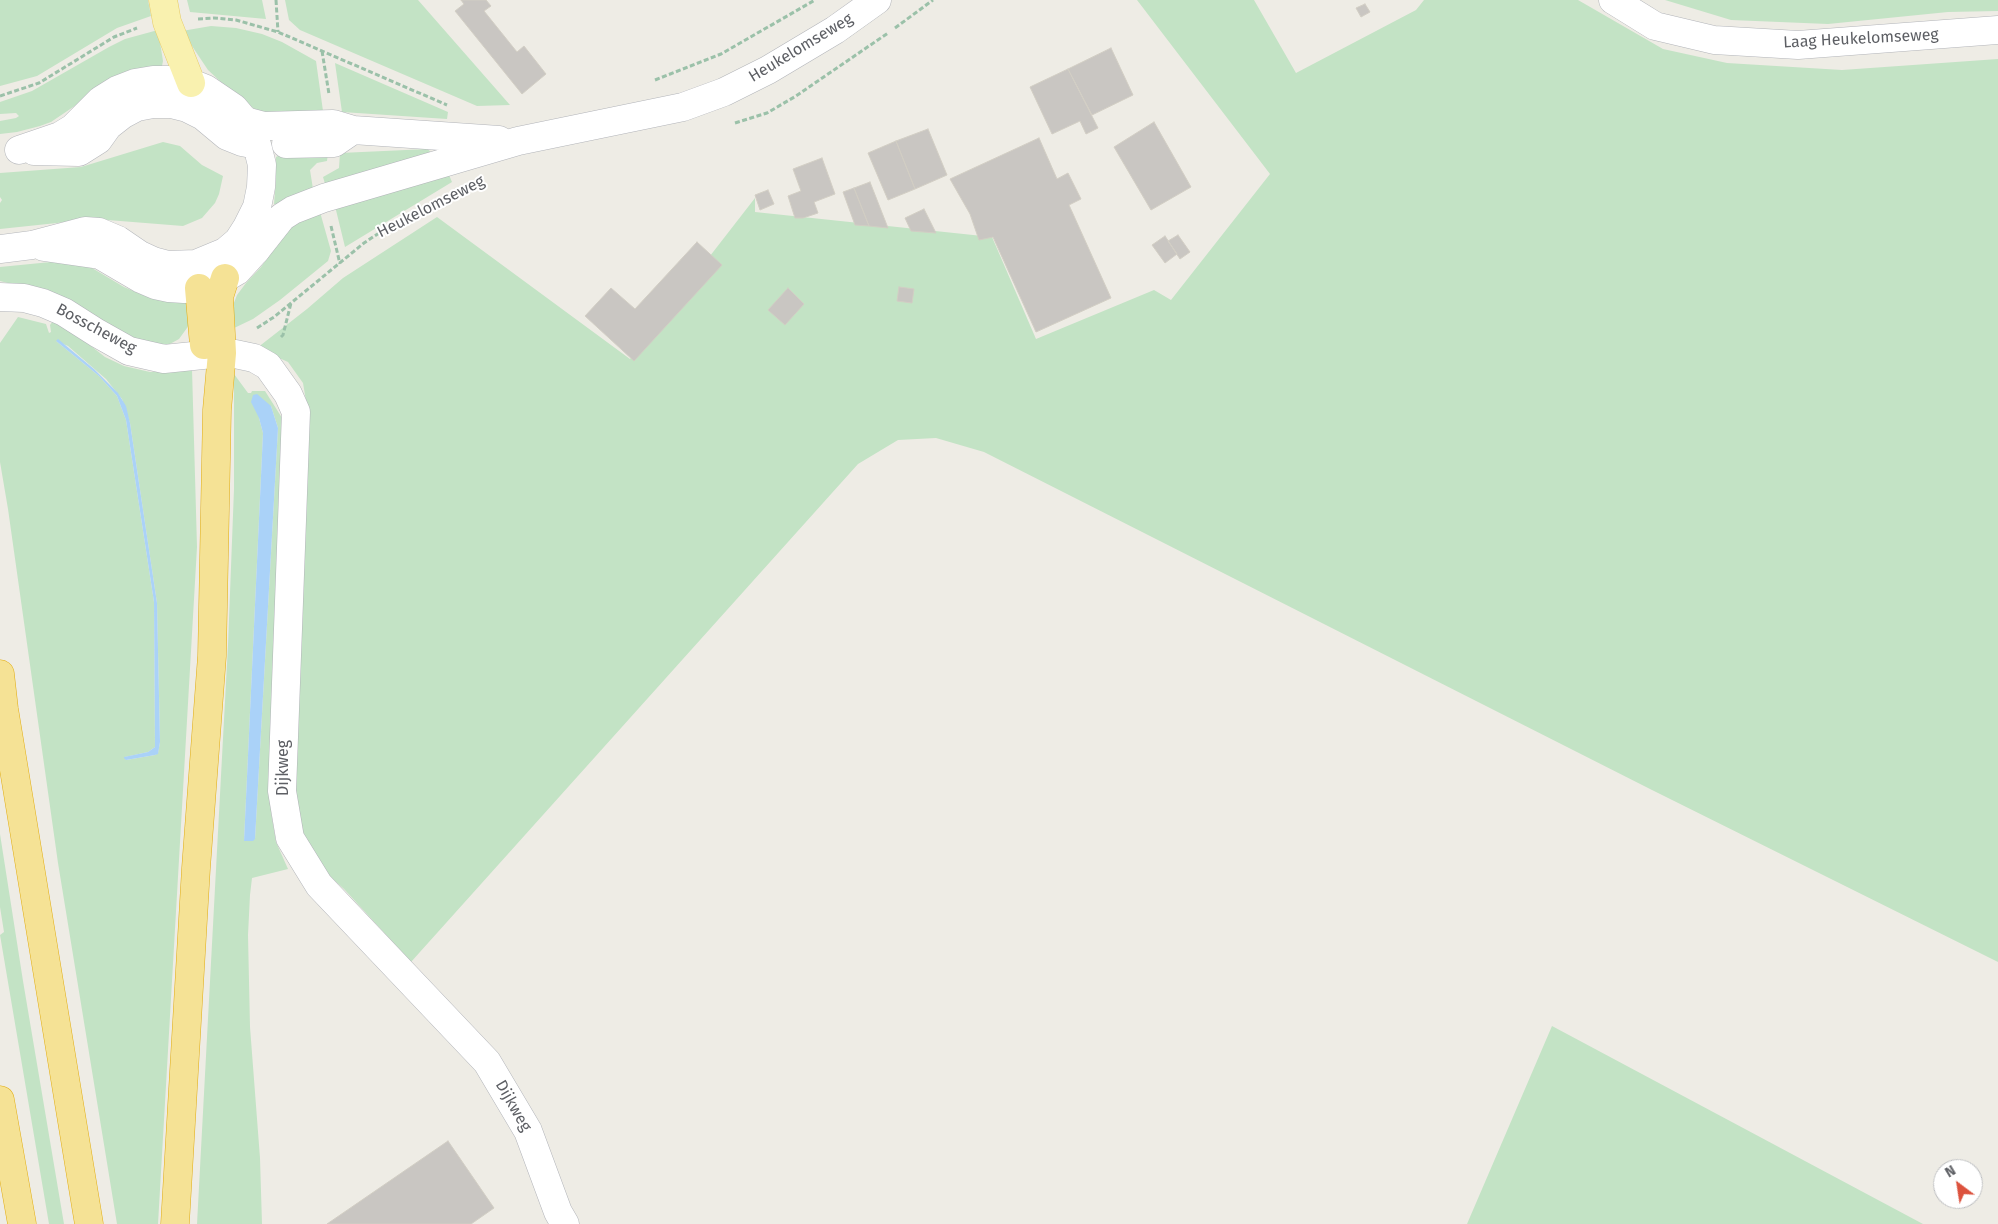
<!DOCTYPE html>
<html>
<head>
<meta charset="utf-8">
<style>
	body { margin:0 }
	#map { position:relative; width:1998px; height:1224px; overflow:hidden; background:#eeece5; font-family:"Fira Sans",sans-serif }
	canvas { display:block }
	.north { position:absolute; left:1933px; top:1159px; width:50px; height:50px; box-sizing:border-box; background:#fff; border:1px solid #bebfc1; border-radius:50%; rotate:329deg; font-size:14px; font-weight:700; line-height:20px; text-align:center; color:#5d5f64 }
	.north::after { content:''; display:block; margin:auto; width:18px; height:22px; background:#dc523d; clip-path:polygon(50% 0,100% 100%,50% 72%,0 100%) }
</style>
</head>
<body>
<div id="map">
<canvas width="1998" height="1224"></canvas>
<div class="north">N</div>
</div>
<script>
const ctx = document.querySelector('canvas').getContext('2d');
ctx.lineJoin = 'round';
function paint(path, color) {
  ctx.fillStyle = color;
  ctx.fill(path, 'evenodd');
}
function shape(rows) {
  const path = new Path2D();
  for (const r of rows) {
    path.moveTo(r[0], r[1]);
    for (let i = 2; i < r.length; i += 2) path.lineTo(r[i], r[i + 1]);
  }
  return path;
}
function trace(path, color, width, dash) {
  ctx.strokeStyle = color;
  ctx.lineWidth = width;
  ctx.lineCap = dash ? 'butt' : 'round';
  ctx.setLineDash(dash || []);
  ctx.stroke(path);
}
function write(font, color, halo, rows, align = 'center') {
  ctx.font = font + ' "Fira Sans",sans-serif';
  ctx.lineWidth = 4;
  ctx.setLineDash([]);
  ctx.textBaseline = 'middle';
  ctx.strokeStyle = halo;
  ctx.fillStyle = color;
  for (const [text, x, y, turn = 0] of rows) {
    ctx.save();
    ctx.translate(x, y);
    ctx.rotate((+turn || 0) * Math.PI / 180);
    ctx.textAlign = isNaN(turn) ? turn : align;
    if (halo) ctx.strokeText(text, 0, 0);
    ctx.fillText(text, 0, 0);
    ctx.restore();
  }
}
paint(shape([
	[0,0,148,0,151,16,117,28,37,76,0,86],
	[187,0,262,0,266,19,190,12],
	[285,0,418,0,510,105,477,106,300,30,289,20],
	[1137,0,1254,0,1296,73,1416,10,1424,0,1578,0,1663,49,1727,63,1842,70,1998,59,1998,962,1652,790,984,452,936,438,898,440,858,464,411,962,344,889,307,856,295,800,307,407,303,383,288,362,257,348,307,309,343,278,437,217,630,359,755,198,755,212,992,237,1036,339,1154,290,1171,300,1270,174],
	[1665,0,1998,0,1998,11,1948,12,1828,24,1731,20],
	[211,26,236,28,262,34,282,42,316,61,323,111,285,115,258,111,239,99,208,70,182,31],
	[158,30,163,61,162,66,85,99,51,122,40,126,17,132,0,134,0,121,16,118,19,116,16,113,0,114,0,102,32,91,109,47,125,39],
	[335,63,448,112,447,119,342,112],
	[163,142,180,146,202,165,223,176,219,194,215,203,202,218,183,226,95,219,0,229,0,203,2,200,0,197,0,173,81,167],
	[428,149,432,154,326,187,323,177,339,168,340,153],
	[328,152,327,161,317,163,310,170,313,189,277,205,274,204,276,179,276,157,280,155],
	[449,175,452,182,345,247,335,206],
	[320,212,331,251,328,261,280,300,253,319,232,329,232,308,237,295,246,283,261,267,292,224],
	[61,261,87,265,124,287,143,295,187,303,190,322,187,328,179,339,168,345,161,346,147,345,8,283,0,281,0,267],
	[18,317,46,324,49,333,51,332,50,325,53,321,82,339,105,357,124,366,150,372,192,369,197,547,158,1224,117,1224,58,863,8,509,0,462,0,343],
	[56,341,68,346,106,379,122,399,130,423,157,603,160,742,158,753,155,755,126,760,125,757,148,752,155,747,154,602,126,420,117,396,99,376],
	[234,374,248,393,251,393,252,391,265,391,284,421,271,812,276,842,288,869,252,878,250,895,248,935,250,1027,260,1158,262,1224,197,1224,228,645,234,489],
	[271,406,278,428,255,839,244,841,263,433,259,418],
	[0,834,23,981,64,1224,49,1224,0,935,4,932,0,907],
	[1552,1026,1923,1224,1467,1224]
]), '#c3e3c5');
paint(shape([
	[58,339,94,369,118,393,126,406,130,423,157,603,160,742,158,754,155,755,126,760,124,758,124,757,148,752,155,747,154,602,126,420,117,396,99,376,56,341],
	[257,394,271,406,278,428,255,839,253,841,244,841,263,433,259,418,251,402,253,395]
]), '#aad2f8');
const building = shape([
	[461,0,486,0,491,6,484,11,517,52,524,46,546,74,522,94,455,11,464,4,461,0],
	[1365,4,1370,12,1361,17,1356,8,1365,4],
	[1111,48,1133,95,1092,115,1068,69,1111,48],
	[1068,69,1098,128,1086,134,1080,121,1052,134,1030,87,1068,69],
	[1154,122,1191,187,1151,210,1114,147,1154,122],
	[928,129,947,175,915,189,896,141,928,129],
	[1039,138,1057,179,1068,173,1081,199,1069,205,1111,298,1036,332,993,237,979,240,970,214,950,179,1039,138],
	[896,141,915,189,888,200,868,153,896,141],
	[822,158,835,194,814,202,818,213,803,218,795,218,788,196,801,191,793,169,822,158],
	[870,182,888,228,869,226,854,188,870,182],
	[854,188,869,226,855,225,843,192,854,188],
	[768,190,774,204,760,210,755,195,768,190],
	[924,209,936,233,911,231,905,218,924,209],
	[1178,235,1190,252,1180,259,1168,241,1178,235],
	[1165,236,1177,254,1165,263,1152,245,1165,236],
	[697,242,722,265,634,361,585,316,611,288,635,309,697,242],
	[899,287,914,289,912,303,897,301,899,287],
	[788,288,804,304,785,325,768,310,788,288],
	[448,1141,494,1208,471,1224,327,1224,448,1141]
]);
paint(building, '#c9c6c2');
trace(building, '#d2cec4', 1);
const minor = shape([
	[1613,0,1655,26,1714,40,1798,45,1998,30],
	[0,297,24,298,43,303,64,312,97,333,129,351,164,359,222,353,235,354,254,358,268,366,288,394,296,412,282,791,290,838,319,885,487,1062,528,1131,558,1212,565,1224]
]);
const tertiary = shape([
	[245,121,264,126,333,124,353,130,499,140],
	[286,144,334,143,353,130],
	[256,250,282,217,293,210,324,198,518,141,683,107,724,92,768,70,835,30,877,0]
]);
const secondary = shape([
	[34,151,79,152,98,140,108,126,122,115,137,107,153,104,171,104,187,108,203,116,227,136,242,142,257,145],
	[44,247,100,255,141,279,155,285,169,288,184,289,199,288,225,278,237,271,256,250],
	[0,249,32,245,85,231,99,232,118,240,140,255,153,261,168,265,196,264,225,252,238,241,247,227,257,207,261,187,262,165,257,145,245,121,234,108,206,89,191,83,172,80,153,80,135,83,117,90,101,100,73,128,60,136,19,150]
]);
const primary = shape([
	[163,0,167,22,191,83]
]);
const motorway = shape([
	[199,288,204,345],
	[0,674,4,709,89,1224],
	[0,1100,22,1224],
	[175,1224,196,868,212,656,217,410,222,353,219,297,225,278]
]);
trace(minor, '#b2b4b9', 29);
trace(tertiary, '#b2b4b9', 29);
trace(secondary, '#b4b6bb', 29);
trace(primary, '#e6ca65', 29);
trace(motorway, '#e1ac12', 29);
trace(shape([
	[276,0,278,32],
	[198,19,214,18,236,20,278,32,447,105],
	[895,28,933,0],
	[322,51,329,94],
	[655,80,721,54,815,0],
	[0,96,39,83,114,37,137,28],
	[735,123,767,113,796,96,888,33],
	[331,226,340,264],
	[257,328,274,317,364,243,385,229,451,194],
	[281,337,283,335,291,303]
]), '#9bc1a9', 3, [5, 2.5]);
trace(minor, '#fff', 28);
trace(tertiary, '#fff', 28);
trace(secondary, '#fff', 28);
trace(primary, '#f9f1af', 28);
trace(motorway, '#f5e295', 28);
write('16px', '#5d5f64', '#fff', [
	["Laag Heukelomseweg",1861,39,-3],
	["Heukelomseweg",801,48,-31],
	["Heukelomseweg",431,207,-27],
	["Bosscheweg",96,329,28],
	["Dijkweg",284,768,-90],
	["Dijkweg",513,1106,60]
]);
</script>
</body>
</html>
